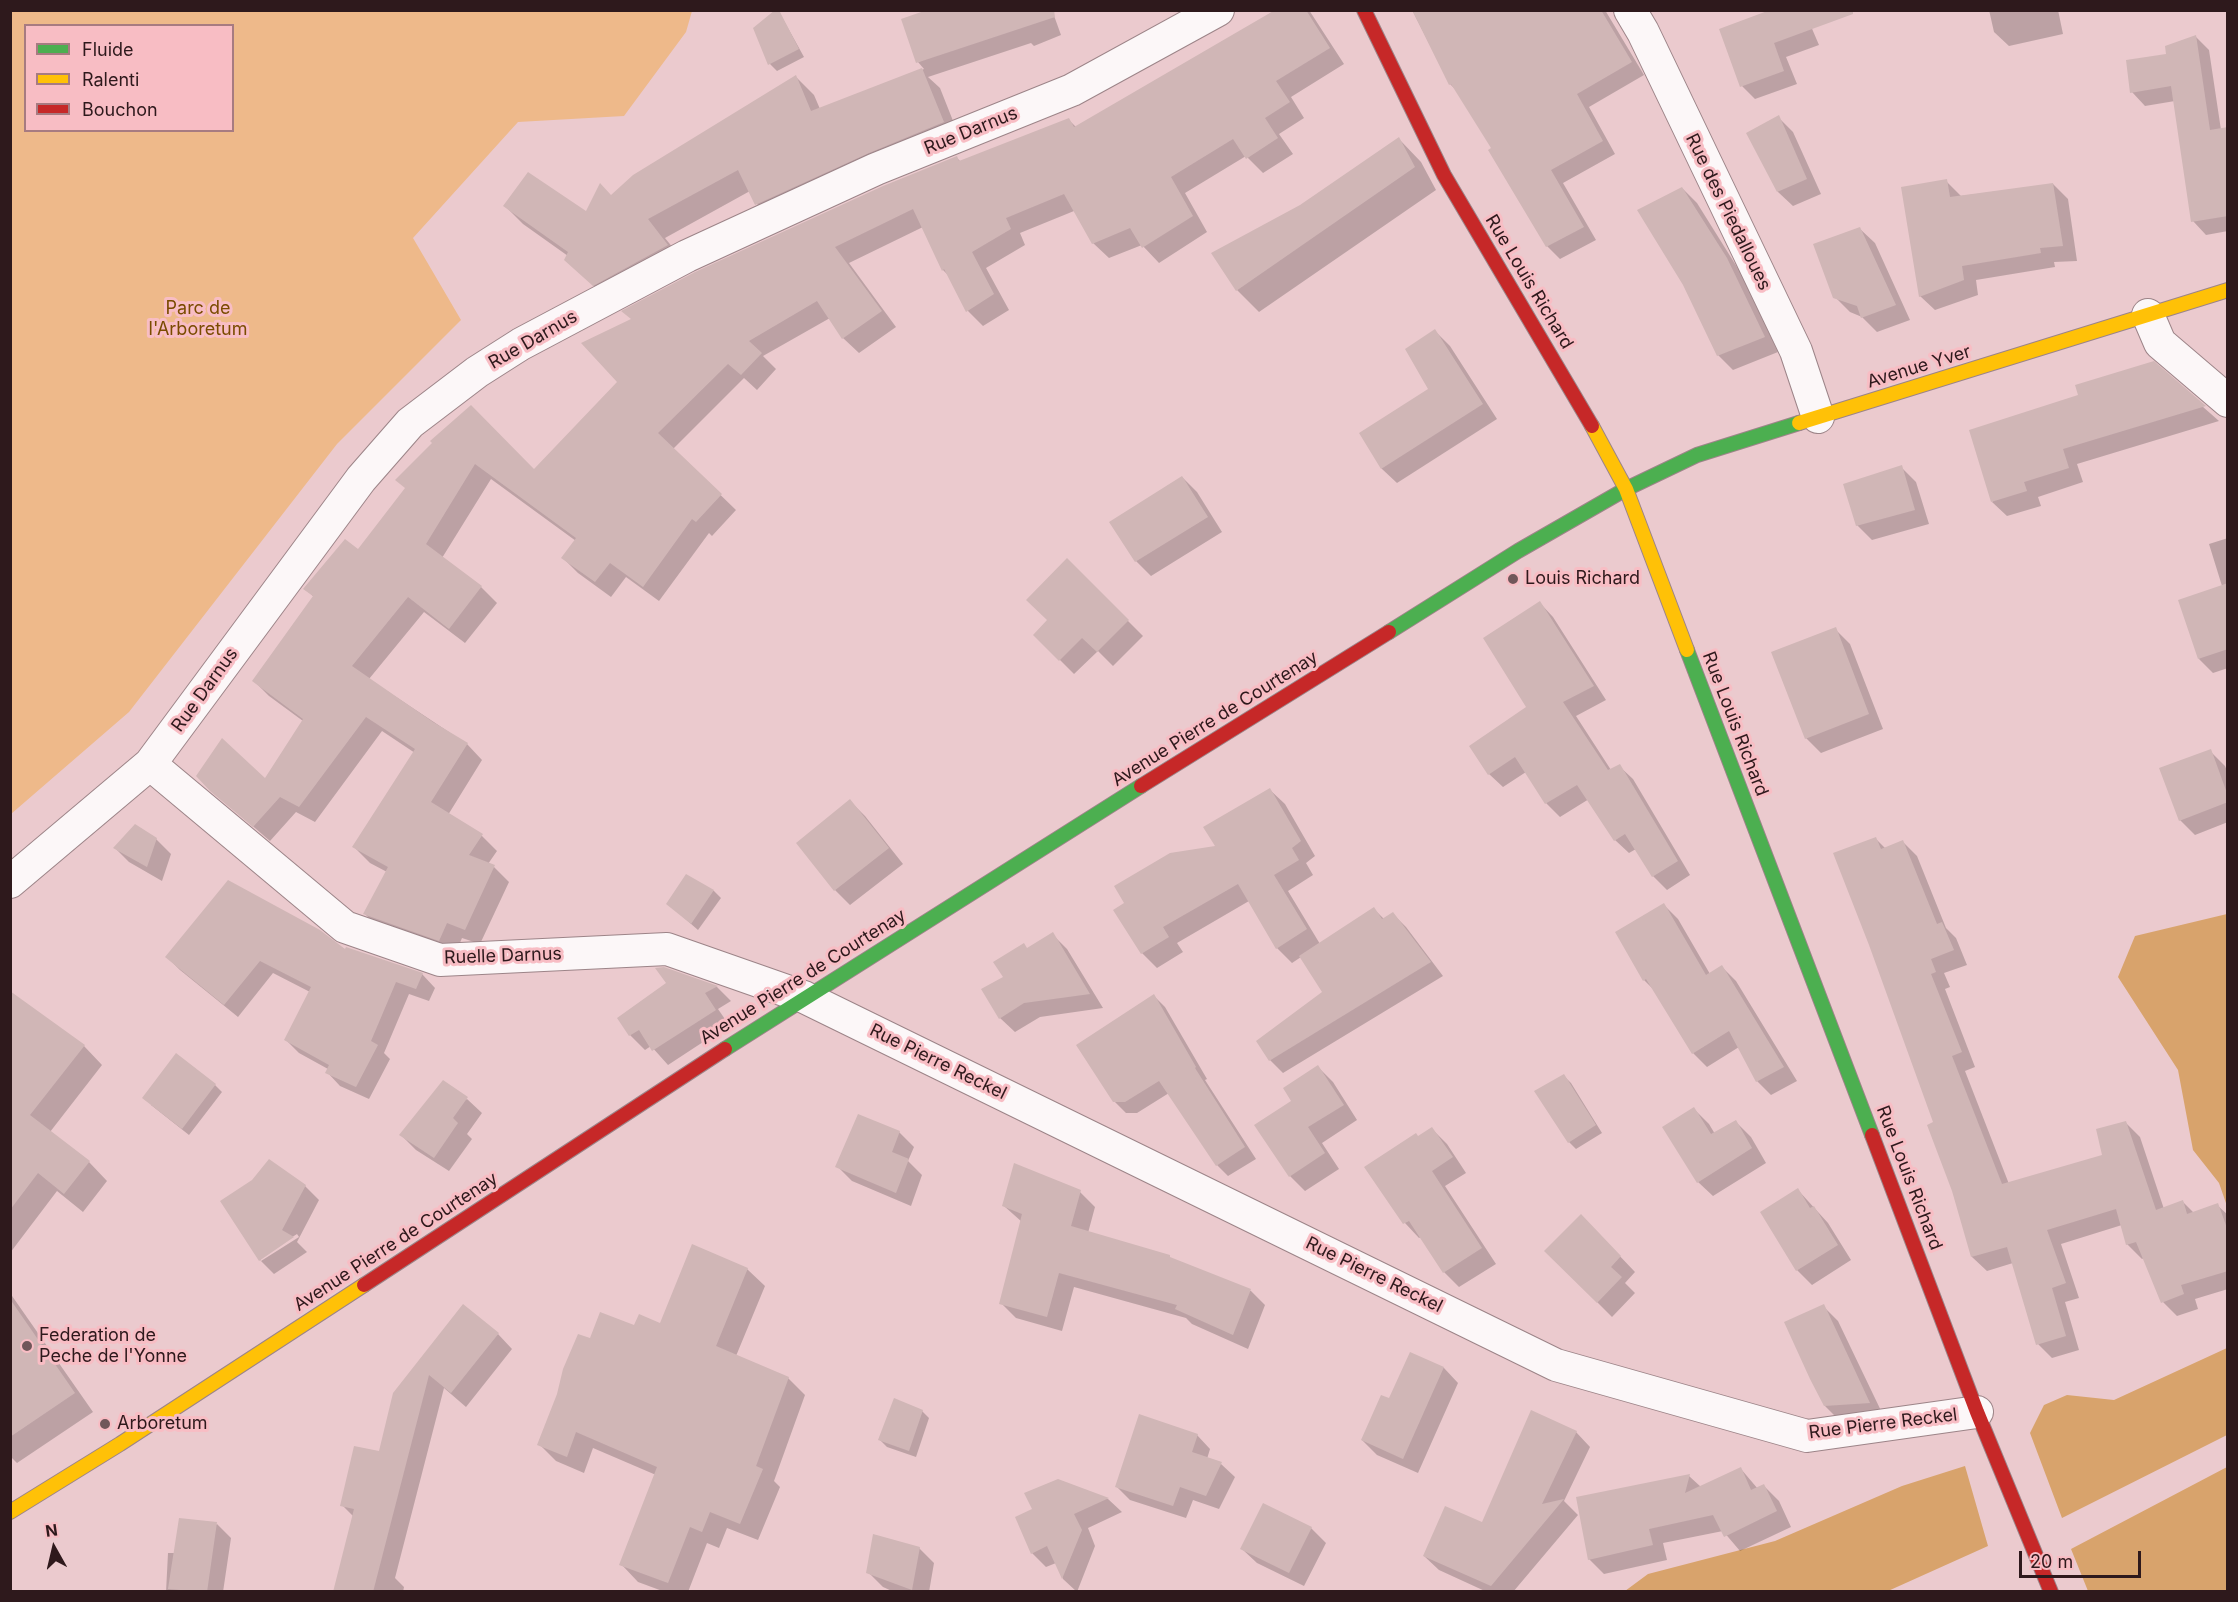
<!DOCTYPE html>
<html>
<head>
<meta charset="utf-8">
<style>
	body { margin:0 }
	#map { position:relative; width:2238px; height:1602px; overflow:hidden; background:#ebcace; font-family:Inter,sans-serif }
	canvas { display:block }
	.frame { position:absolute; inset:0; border:12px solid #2e191c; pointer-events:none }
	.legend { position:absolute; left:24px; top:24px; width:210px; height:108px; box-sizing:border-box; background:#f8bdc4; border:2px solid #a77b81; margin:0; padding:8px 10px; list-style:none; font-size:18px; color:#2e191c }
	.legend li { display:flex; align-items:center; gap:12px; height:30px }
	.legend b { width:30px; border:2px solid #a77b81 }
	.north { position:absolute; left:24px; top:1518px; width:60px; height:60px; -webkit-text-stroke:4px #f8bdc4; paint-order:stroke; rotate:352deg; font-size:16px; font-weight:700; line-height:24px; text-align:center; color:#2e191c }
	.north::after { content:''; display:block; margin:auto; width:21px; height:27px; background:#2e191c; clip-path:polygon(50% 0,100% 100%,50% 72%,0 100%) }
	.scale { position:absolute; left:2019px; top:1551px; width:122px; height:27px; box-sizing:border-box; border:3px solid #2e191c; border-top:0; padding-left:8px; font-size:18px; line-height:21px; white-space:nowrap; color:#2e191c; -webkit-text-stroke:4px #f8bdc4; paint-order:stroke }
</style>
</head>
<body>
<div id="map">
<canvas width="2238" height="1602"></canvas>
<div class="frame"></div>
<ul class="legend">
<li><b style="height:8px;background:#4caf50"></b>Fluide</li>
<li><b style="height:8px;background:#ffc107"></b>Ralenti</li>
<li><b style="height:8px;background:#c62828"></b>Bouchon</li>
</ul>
<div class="north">N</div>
<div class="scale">20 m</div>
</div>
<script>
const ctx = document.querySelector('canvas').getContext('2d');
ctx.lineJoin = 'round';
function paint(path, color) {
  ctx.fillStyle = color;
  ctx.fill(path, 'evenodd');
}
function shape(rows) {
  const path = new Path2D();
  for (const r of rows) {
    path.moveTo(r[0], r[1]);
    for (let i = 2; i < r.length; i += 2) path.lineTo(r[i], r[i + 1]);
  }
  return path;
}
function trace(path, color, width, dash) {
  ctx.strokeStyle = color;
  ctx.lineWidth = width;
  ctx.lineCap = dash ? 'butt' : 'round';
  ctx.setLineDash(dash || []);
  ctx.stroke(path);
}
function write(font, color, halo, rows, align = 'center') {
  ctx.font = font + ' Inter,sans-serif';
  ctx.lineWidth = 6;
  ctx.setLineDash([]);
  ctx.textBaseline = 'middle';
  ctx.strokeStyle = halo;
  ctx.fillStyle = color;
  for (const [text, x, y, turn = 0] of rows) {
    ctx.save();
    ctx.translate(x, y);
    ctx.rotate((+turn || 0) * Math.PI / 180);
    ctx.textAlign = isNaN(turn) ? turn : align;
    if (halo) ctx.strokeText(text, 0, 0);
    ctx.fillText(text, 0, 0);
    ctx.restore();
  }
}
paint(shape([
	[11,10,692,11,686,32,624,116,518,122,413,238,461,320,337,444,129,712,11,814],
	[26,26,232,26,232,130,26,130]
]), '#eeb98a');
paint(shape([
	[2227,914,2227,1206,2219,1183,2193,1150,2178,1070,2118,977,2135,936],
	[2227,1348,2227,1435,2062,1518,2030,1433,2044,1405,2067,1395,2114,1400],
	[1965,1466,1988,1546,1888,1591,1625,1591,1648,1574,1775,1541,1902,1486],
	[2227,1467,2227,1591,2088,1591,2071,1549]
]), '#d8a36c');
paint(shape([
	[1052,10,1061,35,1034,46,1031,43,928,77,940,88,961,141,775,222,757,204,750,191,665,238,686,264,612,303,566,260,568,256,523,224,505,206,587,214,796,77,814,95,820,109,924,69,918,62],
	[1278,10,1309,10,1344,64,1291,97,1304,118,1279,134,1293,154,1263,173,1246,156,1185,193,1207,232,1159,263,1142,245,1109,258,1093,243,1074,211,1020,233,1025,245,986,268,1009,310,983,326,968,311,950,277,943,270,923,227,849,263,896,327,859,353,843,338,830,318,763,356,776,369,757,390,744,378,673,449,736,510,712,536,709,533,659,601,626,577,611,597,578,573,563,558,576,541,491,479,442,558,481,587,497,603,465,643,424,612,369,679,467,744,482,760,448,815,482,836,497,851,488,864,494,867,509,882,480,944,462,938,455,955,380,929,365,914,387,872,370,863,354,847,415,753,382,731,315,822,296,812,270,841,211,790,265,780,303,721,269,696,254,681,314,597,305,589,358,551,406,489,435,443,534,471,619,382,957,158,961,162,1069,120,1076,127],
	[1412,10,1605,10,1644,75,1589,107,1615,154,1563,183,1596,240,1560,259,1547,246,1494,149,1458,92,1450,84],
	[1989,10,2058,10,2063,34,2009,46,1994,32],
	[1807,17,1819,45,1786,57,1797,84,1755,99,1742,86,1721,30],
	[783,19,804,57,777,71,770,64,755,28],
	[2195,36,2209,50,2221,130,2228,129,2228,231,2206,235,2193,221,2175,101,2145,106,2132,92,2168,55],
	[1778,117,1793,132,1821,194,1793,206,1778,192],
	[1399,139,1421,162,1436,190,1259,312,1237,290,1301,206],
	[1946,181,1961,196,2053,184,2068,199,2077,261,2054,262,2055,267,1976,280,1978,295,1935,310,1920,296],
	[1682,188,1697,203,1742,275,1778,352,1733,370,1718,355],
	[1860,229,1875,243,1910,320,1877,332,1862,317,1850,312,1835,297],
	[1435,331,1450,346,1497,419,1397,483,1382,469,1361,434,1430,389],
	[2153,363,2219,421,2077,464,2083,482,2038,497,2041,506,2007,516,1992,502,2080,396],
	[1901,467,1916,482,1929,524,1872,540,1857,525],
	[1182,477,1197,492,1222,532,1151,576,1136,561,1111,522],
	[2228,538,2228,668,2213,673,2199,659,2222,586,2209,544],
	[1067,560,1143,636,1113,666,1098,651,1074,674,1035,635,1049,620],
	[1540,603,1553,617,1606,700,1576,716,1611,770,1619,766,1633,779,1690,875,1667,890,1653,876,1636,849,1629,853,1615,840,1589,799,1560,817,1546,803,1526,772,1503,787,1489,774,1528,708],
	[1835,629,1850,644,1883,729,1821,753,1806,738],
	[2210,751,2225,766,2228,773,2228,822,2195,835,2180,820],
	[1270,790,1285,804,1315,856,1306,863,1313,875,1288,891,1320,944,1374,909,1384,919,1393,914,1406,927,1443,976,1283,1073,1270,1060,1324,993,1301,957,1292,963,1277,948,1249,901,1177,943,1183,952,1157,968,1142,953,1217,848],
	[850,801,865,816,903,864,850,905,835,890],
	[156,839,171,854,162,881,129,862,115,848],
	[1876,839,1886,849,1903,842,1917,856,1946,928,1956,938,1967,965,1944,973,1950,987,1945,989,1975,1067,1965,1071,2009,1184,2104,1156,2126,1123,2140,1137,2164,1209,2183,1202,2194,1213,2217,1205,2228,1215,2228,1289,2195,1299,2198,1309,2177,1316,2163,1302,2144,1258,2142,1259,2127,1244,2122,1225,2061,1244,2079,1298,2065,1302,2079,1350,2052,1358,2038,1344,2013,1263,1987,1271,1972,1257,1935,1123],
	[687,876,714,891,721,898,698,930,675,910],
	[1664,905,1678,919,1710,974,1722,967,1736,981,1797,1081,1771,1095,1757,1081,1739,1047,1707,1067,1693,1053,1654,990,1644,980,1617,933],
	[1052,934,1067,949,1103,1008,1040,1017,1015,1032,1000,1018,1005,977,1028,949],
	[346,951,422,974,435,988,429,1001,409,994,384,1053,390,1059,369,1099,340,1086,327,1072,328,1069,299,1053,286,1040,310,992,273,973,238,1017,180,970,167,957],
	[664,969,717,987,731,1001,718,1009,729,1025,668,1065,651,1046,645,1050,630,1035,668,983],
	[10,993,84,1046,102,1065,50,1132,89,1162,107,1181,83,1212,57,1191,10,1253],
	[1154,996,1165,1007,1207,1079,1205,1080,1256,1159,1228,1176,1217,1165,1169,1093,1137,1113,1126,1113,1114,1101],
	[1318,1067,1333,1082,1357,1120,1322,1143,1339,1169,1305,1191,1290,1176,1293,1102],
	[1564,1076,1571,1083,1602,1133,1576,1149,1569,1142],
	[215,1085,222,1092,189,1135,151,1105],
	[467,1099,482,1113,467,1134,472,1139,449,1171,416,1150,401,1135],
	[1694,1109,1709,1124,1715,1134,1736,1122,1751,1137,1766,1163,1713,1196,1698,1182],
	[1432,1129,1447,1144,1466,1173,1445,1186,1496,1264,1459,1287,1444,1272,1421,1237,1419,1238,1405,1223,1366,1167],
	[899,1132,914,1147,908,1161,922,1175,911,1206,852,1181,837,1166],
	[269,1161,305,1186,319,1200,297,1242,307,1252,274,1274,261,1261,299,1237,297,1234,261,1257,261,1261,222,1201,253,1182],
	[1798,1190,1828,1223,1851,1260,1812,1285,1797,1270,1762,1212],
	[1080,1192,1095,1207,1088,1233,1172,1259,1251,1291,1265,1305,1248,1349,1192,1324,1186,1318,1074,1287,1062,1331,1016,1318,1001,1303,1022,1222,1004,1206],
	[1596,1231,1635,1272,1625,1283,1635,1293,1612,1317,1546,1251],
	[747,1269,765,1286,736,1356,788,1378,805,1395,774,1481,780,1487,758,1540,727,1528,719,1548,707,1543,688,1592,665,1592,638,1582,621,1564,656,1475,593,1448,584,1473,556,1461,539,1444,591,1340,635,1327,661,1325],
	[10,1293,93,1412,17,1463,10,1456],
	[1823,1306,1838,1321,1884,1417,1840,1421,1825,1406],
	[498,1334,512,1349,466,1407,444,1388,395,1578,404,1587,403,1592,335,1592,354,1517,342,1505,380,1453,394,1393],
	[1411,1354,1444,1368,1458,1383,1418,1473,1377,1455,1362,1440,1390,1400],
	[922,1411,929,1418,916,1457,887,1447,880,1440],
	[1576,1432,1590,1447,1564,1501,1578,1515,1513,1592,1487,1592,1439,1570,1424,1556,1483,1524],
	[1197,1435,1210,1449,1207,1459,1221,1464,1235,1477,1219,1509,1193,1500,1186,1518,1130,1500,1117,1487],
	[1741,1469,1758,1489,1764,1486,1779,1501,1791,1527,1740,1551,1723,1531,1663,1543,1667,1560,1604,1574,1589,1559,1689,1476,1701,1487],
	[1059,1480,1108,1499,1122,1512,1088,1528,1095,1546,1077,1592,1063,1579,1056,1563,1046,1567,1032,1553,1034,1510],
	[217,1524,231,1538,223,1592,166,1592,168,1553,175,1553],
	[1311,1528,1326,1543,1304,1586,1257,1563,1242,1549],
	[919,1548,934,1563,929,1592,894,1592,883,1587,868,1572]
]), '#0003');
paint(shape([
	[775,10,779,10,799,49,768,65,753,28],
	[927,10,1054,10,1055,17,916,63,901,19],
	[1275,10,1306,10,1330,48,1276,81,1290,102,1265,118,1278,138,1246,159,1233,139,1171,177,1193,216,1142,248,1130,228,1092,244,1064,194,1006,218,1011,229,972,252,994,294,966,312,944,269,942,271,913,209,835,247,882,311,842,339,817,301,749,341,762,353,741,375,728,364,658,433,722,494,696,522,692,519,643,587,610,563,595,582,561,558,576,538,475,464,426,544,482,586,449,629,408,597,352,666,433,722,468,743,431,802,483,834,469,855,495,865,465,930,447,923,439,941,363,914,388,867,352,847,415,749,366,717,299,807,280,797,253,827,210,791,196,776,222,738,265,778,303,719,252,681,313,596,303,589,345,539,358,549,405,488,395,480,432,443,430,441,471,405,534,469,617,382,581,343,631,319,621,311,695,272,883,186,957,156,959,161,1069,118,1074,127],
	[1412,10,1601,10,1632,62,1577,94,1603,141,1551,170,1584,227,1546,247,1488,150,1491,148,1451,84,1449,85],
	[1770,10,1853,10,1853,14,1774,43,1784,71,1740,87,1719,29],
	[2196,35,2210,130,2228,127,2228,216,2191,222,2171,86,2130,93,2126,60,2166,54,2165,46],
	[922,68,944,122,869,153,755,205,738,170,648,219,668,245,593,286,564,260,568,252,503,206,528,172,586,211,600,183,611,195,633,175,796,75,811,111],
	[1779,115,1807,179,1777,192,1746,133],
	[1399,137,1415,167,1236,291,1211,253,1300,205],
	[1947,179,1950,197,2053,183,2063,246,2040,248,2041,253,1962,266,1964,280,1919,297,1901,187],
	[1682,187,1727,258,1765,337,1717,356,1683,285,1637,210],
	[1860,227,1896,305,1861,318,1857,306,1833,298,1813,244],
	[1435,329,1483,404,1381,469,1359,433,1428,389,1405,349],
	[2154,361,2206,406,2063,449,2069,468,2024,482,2027,491,1991,502,1969,430,2078,395,2075,385],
	[1902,465,1915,510,1856,526,1843,484],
	[1182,476,1208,517,1135,562,1109,522],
	[1067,558,1129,620,1097,652,1082,638,1059,661,1033,635,1047,620,1026,600],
	[2228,583,2228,649,2198,659,2178,600],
	[1540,601,1594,686,1563,702,1608,770,1620,764,1678,861,1652,877,1625,834,1614,841,1577,785,1545,804,1515,757,1488,775,1469,746,1526,707,1483,638],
	[1836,627,1869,714,1805,739,1771,652],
	[2211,749,2228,796,2228,802,2179,821,2159,768],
	[1270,788,1301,841,1292,848,1299,860,1274,875,1307,929,1276,949,1238,884,1163,927,1169,937,1141,954,1113,910,1124,903,1114,886,1170,853,1215,846,1203,827],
	[850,799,889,848,834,891,796,843],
	[135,824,157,838,147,867,113,848],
	[1876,837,1881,849,1903,840,1937,924,1942,922,1954,950,1931,959,1936,972,1931,974,1962,1052,1952,1056,2002,1184,2102,1155,2096,1129,2126,1121,2156,1210,2183,1200,2187,1214,2218,1203,2228,1231,2228,1271,2181,1285,2184,1294,2161,1303,2136,1242,2126,1245,2116,1209,2047,1230,2066,1283,2052,1288,2066,1336,2036,1345,2007,1247,1971,1257,1952,1191,1927,1125,1933,1122,1869,945,1833,853],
	[686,874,714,890,691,924,666,904],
	[228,880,320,930,345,949,346,947,423,973,416,989,396,982,371,1041,378,1045,356,1087,325,1073,329,1065,284,1040,311,987,260,961,224,1005,165,957],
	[1664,903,1706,975,1722,965,1784,1067,1756,1082,1729,1031,1692,1054,1646,979,1643,981,1615,932],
	[1374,907,1382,919,1393,912,1431,962,1269,1061,1256,1041,1322,992,1299,956],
	[1053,932,1090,994,1024,1003,999,1019,981,989,1003,977,993,962,1024,943,1027,948],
	[664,967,718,986,705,993,716,1010,652,1051,639,1030,629,1036,617,1018,666,983,655,968],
	[10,991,85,1045,30,1115,90,1161,64,1194,38,1173,10,1210],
	[1154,994,1196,1067,1195,1068,1245,1147,1216,1166,1159,1081,1125,1102,1113,1102,1076,1045],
	[176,1053,216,1084,182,1129,142,1098],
	[1318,1065,1344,1105,1308,1127,1325,1153,1289,1177,1254,1125,1291,1101,1283,1088],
	[1564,1074,1596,1125,1568,1143,1534,1091],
	[443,1080,468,1097,453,1118,458,1123,434,1158,399,1135],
	[1694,1107,1711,1134,1736,1120,1752,1148,1697,1183,1662,1127],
	[858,1114,900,1131,892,1152,909,1159,896,1193,835,1167],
	[1432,1127,1453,1157,1432,1171,1482,1248,1443,1273,1409,1221,1403,1224,1364,1167,1416,1133,1418,1136],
	[269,1159,306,1185,282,1230,294,1237,259,1261,220,1201,252,1180],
	[1014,1163,1081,1190,1071,1226,1170,1255,1170,1257,1251,1289,1233,1335,1175,1309,1177,1305,1059,1273,1047,1317,999,1304,1022,1214,1002,1206],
	[1798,1188,1810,1208,1814,1206,1838,1245,1796,1271,1760,1212],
	[1581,1214,1621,1256,1611,1267,1622,1277,1597,1303,1544,1251],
	[692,1244,748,1268,716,1346,789,1377,756,1466,763,1469,740,1524,710,1512,702,1532,690,1527,668,1583,619,1565,657,1467,576,1432,567,1457,537,1445,557,1394,563,1369,578,1334,590,1338,600,1312,634,1325,639,1314,660,1323],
	[10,1299,75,1393,10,1437],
	[463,1304,499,1333,451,1393,429,1375,373,1592,333,1592,354,1509,340,1506,354,1446,379,1451,393,1393],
	[1824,1304,1870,1403,1824,1406,1810,1379,1784,1322],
	[1410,1352,1444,1367,1403,1459,1361,1440,1381,1395,1389,1398],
	[894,1398,923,1410,909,1451,878,1440],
	[1531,1410,1577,1431,1542,1504,1564,1499,1491,1586,1423,1556,1445,1506,1482,1522],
	[1139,1414,1198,1434,1192,1452,1222,1462,1206,1496,1180,1487,1173,1506,1115,1487],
	[1741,1467,1751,1490,1764,1484,1777,1511,1724,1537,1713,1515,1649,1529,1653,1545,1588,1560,1576,1497,1690,1474,1685,1493],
	[1058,1479,1109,1498,1074,1514,1082,1530,1062,1579,1047,1546,1031,1554,1015,1517,1032,1509,1024,1493],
	[1263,1503,1312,1527,1289,1573,1240,1549],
	[179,1518,217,1522,207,1592,168,1589],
	[873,1534,920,1547,912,1590,866,1573]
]), '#d0b6b6');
const street = shape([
	[1630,10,1643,32,1796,351,1818,417],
	[2148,315,2160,343,2228,401],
	[150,764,345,927,440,960,667,949,804,997,1556,1365,1807,1436,1977,1412],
	[10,882,150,764,361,479,410,423,477,372,521,344,687,256,876,169,1072,90,1218,10]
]);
const fast = shape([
	[1389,632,1518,551,1626,489,1697,455,1799,423],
	[1687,650,1872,1135],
	[725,1049,1141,786]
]);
const slow = shape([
	[1799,423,2228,290],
	[1592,426,1626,489,1687,650],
	[10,1512,120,1444,364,1285]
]);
const jam = shape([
	[1364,10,1444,175,1592,426],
	[1141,786,1389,632],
	[1872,1135,1977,1412,2051,1592],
	[364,1285,725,1049]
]);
trace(street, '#9c8488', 34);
trace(fast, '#9c8488', 16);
trace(slow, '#9c8488', 16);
trace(jam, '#9c8488', 16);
trace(street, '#fcf7f8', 32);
trace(fast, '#4caf50', 14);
trace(slow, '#ffc107', 14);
trace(jam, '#c62828', 14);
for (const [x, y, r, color] of [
	[1513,579,6,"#70575a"],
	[27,1346,6,"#70575a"],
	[105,1424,6,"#70575a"]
]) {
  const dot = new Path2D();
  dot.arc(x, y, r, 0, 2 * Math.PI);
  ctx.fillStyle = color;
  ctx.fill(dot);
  trace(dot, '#f8bdc4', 2);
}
write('18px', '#2e191c', '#f8bdc4', [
	["Rue Darnus",971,131,-22],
	["Rue des Piedalloues",1728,212,64],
	["Rue Louis Richard",1529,282,59],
	["Rue Darnus",533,340,-30],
	["Avenue Yver",1919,367,-17],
	["Rue Darnus",205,690,-54],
	["Avenue Pierre de Courtenay",1215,719,-32],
	["Rue Louis Richard",1735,724,69],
	["Ruelle Darnus",503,956,-2],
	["Avenue Pierre de Courtenay",803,977,-32],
	["Rue Pierre Reckel",938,1062,26],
	["Rue Louis Richard",1909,1178,69],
	["Avenue Pierre de Courtenay",396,1242,-33],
	["Rue Pierre Reckel",1374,1275,26],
	["Rue Pierre Reckel",1883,1424,-7]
]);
write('18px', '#7a4b00', '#f8bdc4', [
	["Parc de",198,309],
	["l'Arboretum",198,330]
]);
write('18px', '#2e191c', '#f8bdc4', [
	["Louis Richard",1525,579],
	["Federation de",39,1336],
	["Peche de l'Yonne",39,1357],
	["Arboretum",117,1424]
], 'left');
</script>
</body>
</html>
